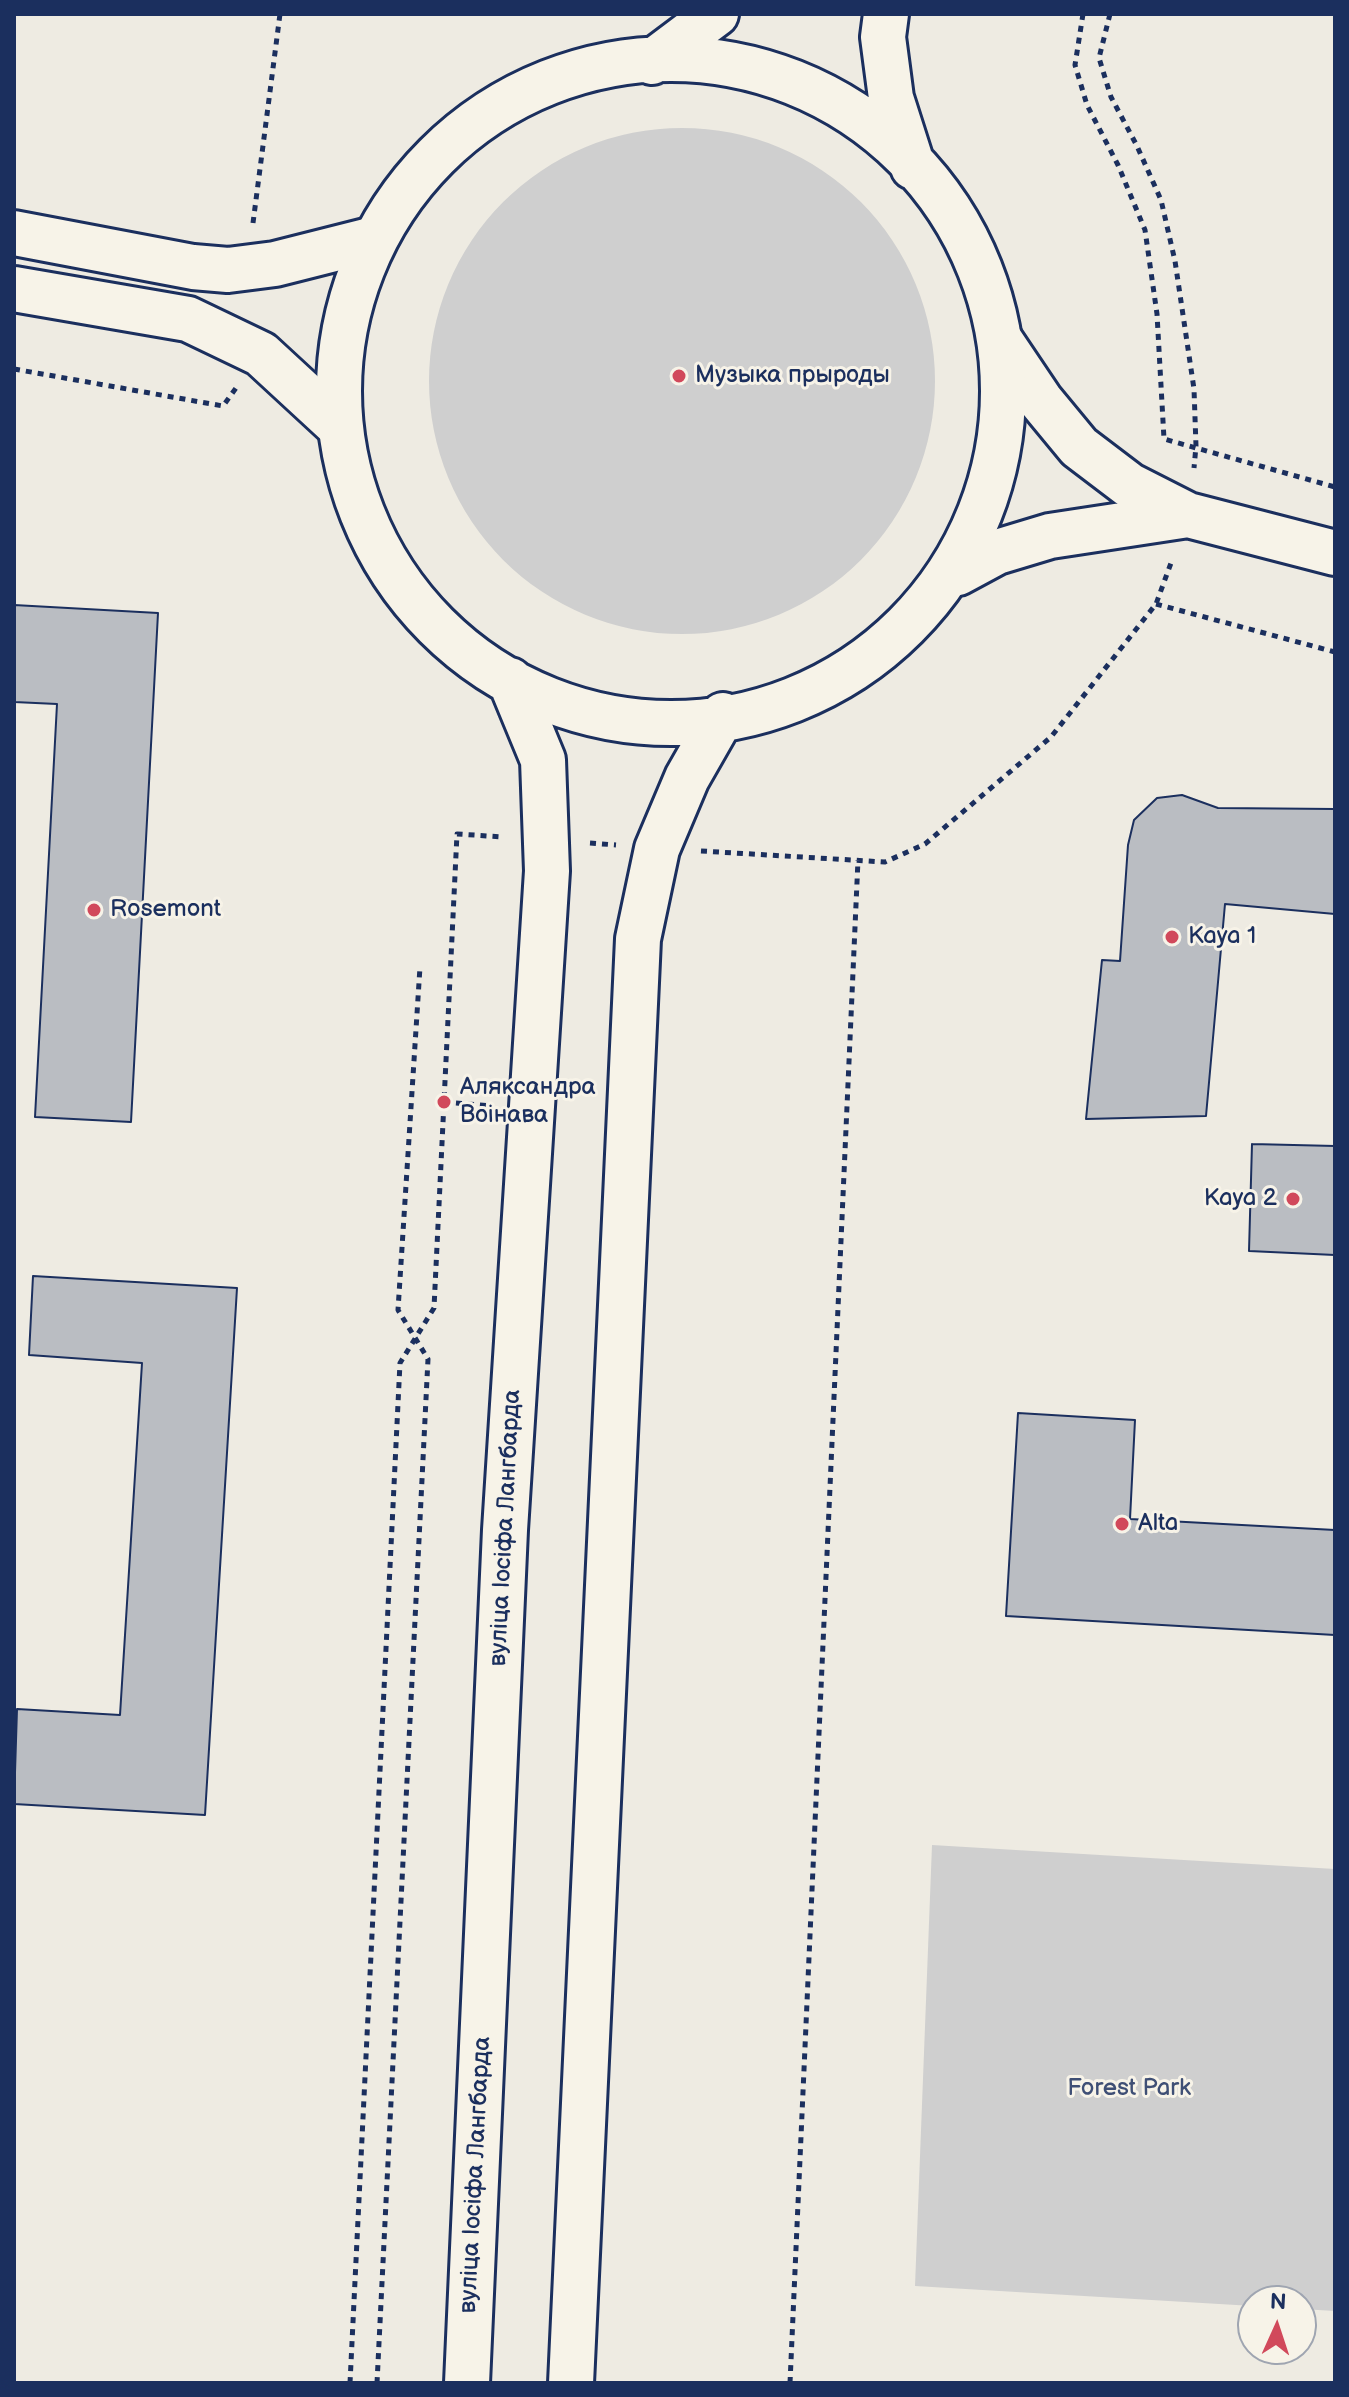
<!DOCTYPE html>
<html>
<head>
<meta charset="utf-8">
<style>
	body { margin:0 }
	#map { position:relative; width:1349px; height:2397px; overflow:hidden; background:#eeebe2; font-family:"Balsamiq Sans",sans-serif }
	canvas { display:block }
	.frame { position:absolute; inset:0; border:16px solid #1b2f5e; pointer-events:none }
	.north { position:absolute; left:1237px; top:2285px; width:80px; height:80px; box-sizing:border-box; background:#f7f3e8; border:2px solid #9fa5b1; border-radius:50%; rotate:3deg; font-size:22px; font-weight:700; line-height:32px; text-align:center; color:#1b2f5e }
	.north::after { content:''; display:block; margin:auto; width:28px; height:36px; background:#d1495b; clip-path:polygon(50% 0,100% 100%,50% 72%,0 100%) }
</style>
</head>
<body>
<div id="map">
<canvas width="1349" height="2397"></canvas>
<div class="frame"></div>
<div class="north">N</div>
</div>
<script>
const ctx = document.querySelector('canvas').getContext('2d');
ctx.lineJoin = 'round';
function paint(path, color) {
  ctx.fillStyle = color;
  ctx.fill(path, 'evenodd');
}
function shape(rows) {
  const path = new Path2D();
  for (const r of rows) {
    if (r.length === 3) {
      path.moveTo(r[0] + r[2], r[1]);
      path.arc(r[0], r[1], r[2], 0, 2 * Math.PI);
      continue;
    }
    path.moveTo(r[0], r[1]);
    for (let i = 2; i < r.length; i += 2) path.lineTo(r[i], r[i + 1]);
  }
  return path;
}
function trace(path, color, width, dash) {
  ctx.strokeStyle = color;
  ctx.lineWidth = width;
  ctx.lineCap = dash ? 'butt' : 'round';
  ctx.setLineDash(dash || []);
  ctx.stroke(path);
}
function write(font, color, halo, rows, align = 'center') {
  ctx.font = font + ' "Balsamiq Sans",sans-serif';
  ctx.lineWidth = 6;
  ctx.setLineDash([]);
  ctx.textBaseline = 'middle';
  ctx.strokeStyle = halo;
  ctx.fillStyle = color;
  for (const [text, x, y, turn = 0] of rows) {
    ctx.save();
    ctx.translate(x, y);
    ctx.rotate((+turn || 0) * Math.PI / 180);
    ctx.textAlign = isNaN(turn) ? turn : align;
    if (halo) ctx.strokeText(text, 0, 0);
    ctx.fillText(text, 0, 0);
    ctx.restore();
  }
}
paint(shape([
	[682,381,253],
	[932,1845,1335,1869,1335,2311,1301,2309,1301,2301,1253,2301,1253,2306,915,2286]
]), '#cfcfcf');
const building = shape([
	[14,605,158,613,131,1122,35,1117,57,704,14,702,14,605],
	[1182,795,1218,808,1335,809,1335,914,1225,904,1206,1116,1086,1119,1102,960,1120,961,1128,845,1134,820,1157,798,1182,795],
	[1252,1144,1335,1146,1335,1255,1249,1251,1252,1144],
	[33,1276,237,1288,205,1815,14,1804,17,1709,120,1715,142,1363,29,1355,33,1276],
	[1018,1413,1135,1420,1130,1519,1335,1530,1335,1635,1006,1616,1018,1413]
]);
paint(building, '#babdc2');
trace(building, '#1b2f5e', 2);
const minor = shape([
	[14,233,193,267,228,270,275,264,366,241],
	[14,289,188,319,261,354,339,426],
	[1000,340,1041,401,1079,447,1129,485,1188,515,1335,553],
	[958,573,997,552,1050,536,1188,515]
]);
const major = shape([
	[886,14,883,37,891,98,913,167],
	[671,391,332],
	[652,62,716,14],
	[467,2383,505,1530,547,871,543,760,510,680],
	[571,2383,638,939,657,849,687,778,723,715]
]);
trace(minor, '#1b2f5e', 50);
trace(major, '#1b2f5e', 50);
trace(shape([
	[1083,14,1075,65,1087,105,1118,165,1145,230,1157,314,1164,439,1335,487],
	[1110,14,1099,58,1111,97,1137,146,1161,200,1175,261,1194,389,1196,446,1194,468],
	[253,223,280,14],
	[14,369,223,406,236,388],
	[1156,604,1335,652],
	[590,843,616,845],
	[701,851,885,862,925,844,1051,737,1156,604,1171,563],
	[444,1102,491,1106],
	[350,2383,400,1363,434,1308,457,834,504,837],
	[377,2383,428,1359,398,1310,420,967],
	[790,2383,858,860]
]), '#1b2f5e', 5, [6, 6]);
trace(minor, '#f7f3e8', 44);
trace(major, '#f7f3e8', 44);
for (const [x, y, r, color] of [
	[679,376,8,"#d1495b"],
	[94,910,8,"#d1495b"],
	[1172,937,8,"#d1495b"],
	[444,1102,8,"#d1495b"],
	[1293,1199,8,"#d1495b"],
	[1122,1524,8,"#d1495b"]
]) {
  const dot = new Path2D();
  dot.arc(x, y, r, 0, 2 * Math.PI);
  ctx.fillStyle = color;
  ctx.fill(dot);
  trace(dot, '#f7f3e8', 3);
}
write('24px', '#1b2f5e', '#f7f3e8', [
	["Музыка прыроды",695,376],
	["Rosemont",110,910],
	["Kaya 1",1188,937],
	["Аляксандра",460,1088],
	["Воінава",460,1116],
	["Kaya 2",1277,1199,"right"],
	["Alta",1138,1524]
], 'left');
write('24px', '#1b2f5e', '#f7f3e8', [
	["вуліца Іосіфа Лангбарда",506,1528,-87],
	["вуліца Іосіфа Лангбарда",476,2175,-87]
]);
write('24px', '#3f4f75', '#f7f3e8', [
	["Forest Park",1129,2089]
]);
</script>
</body>
</html>
